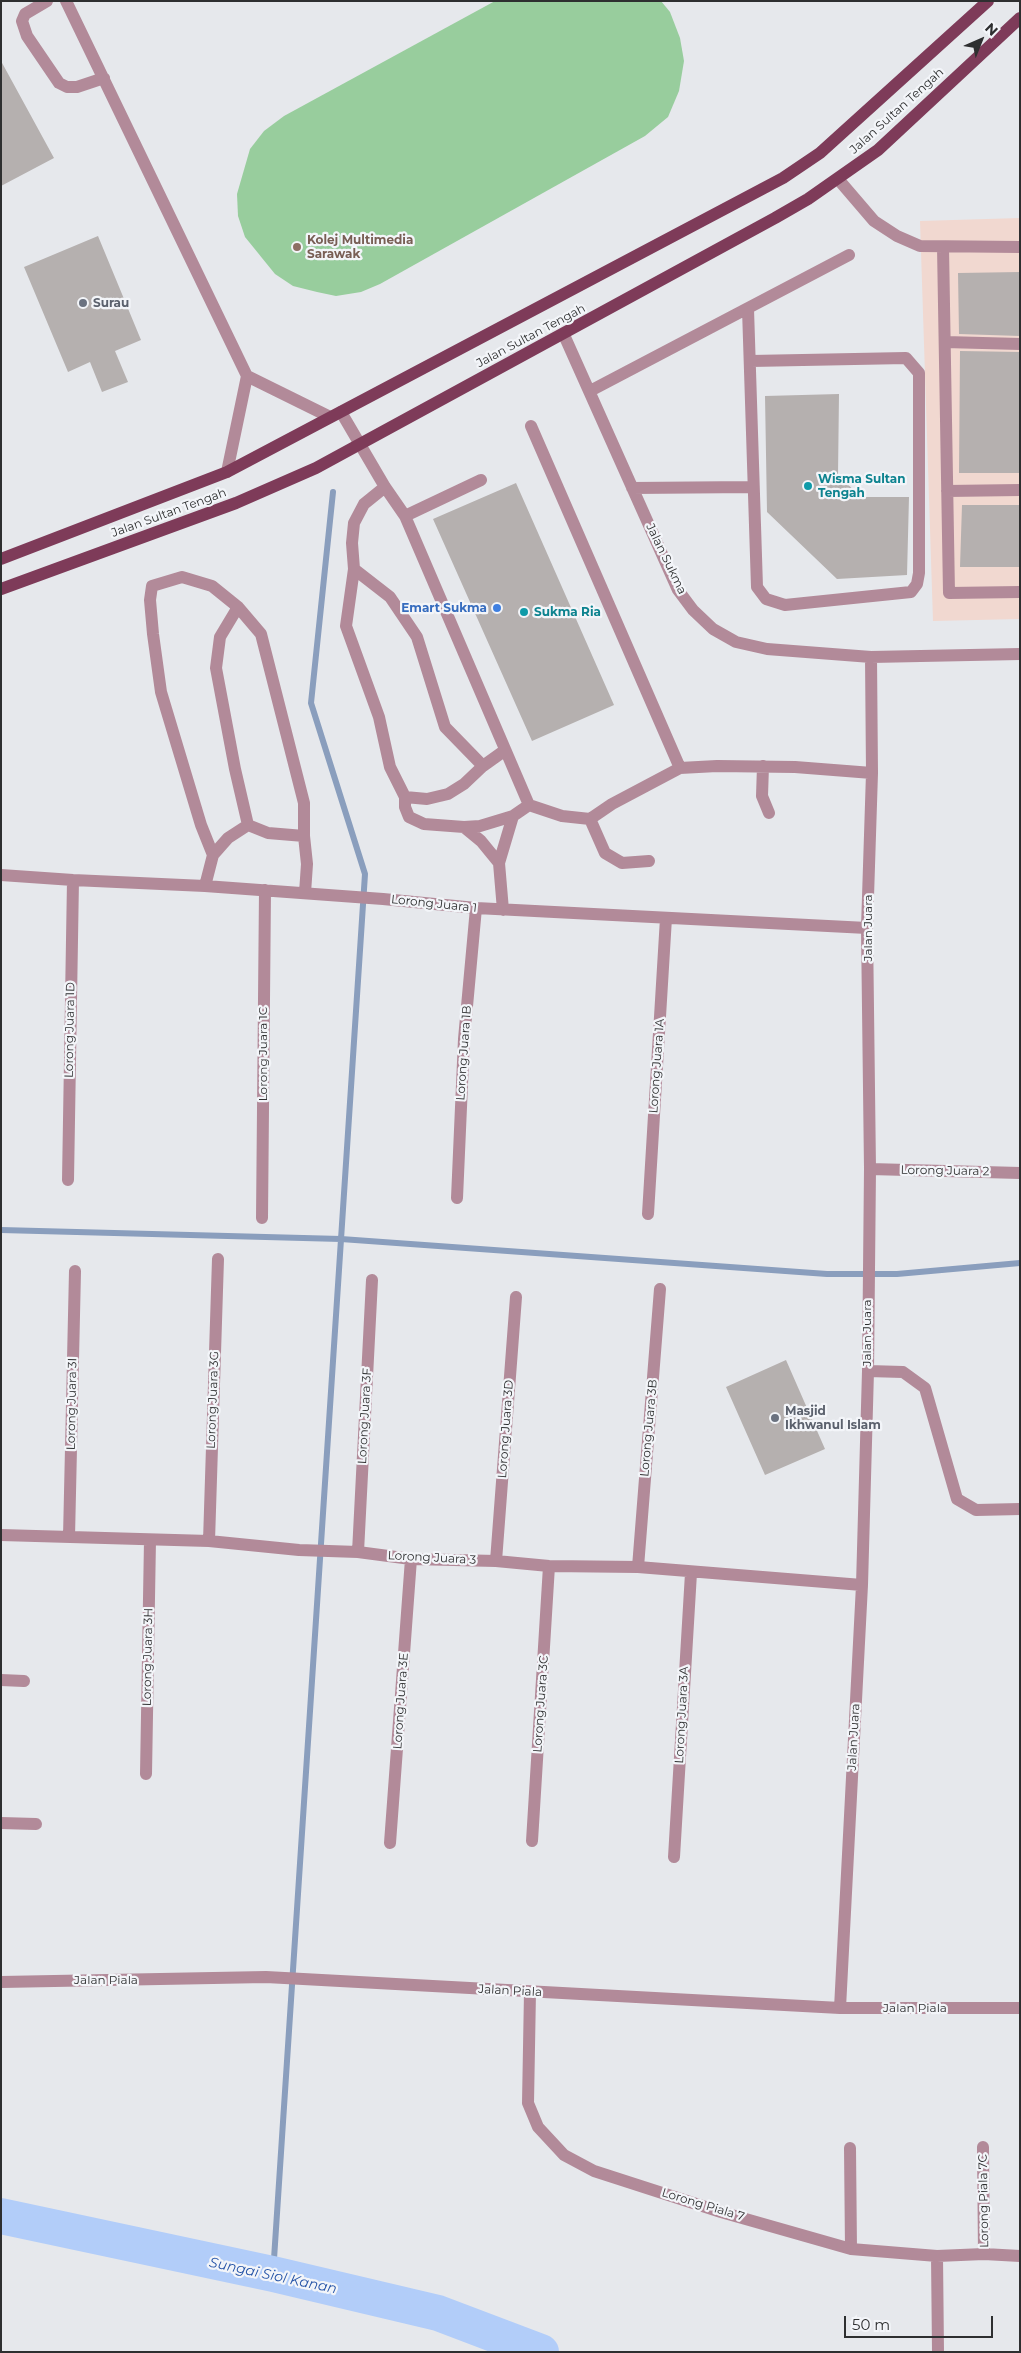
<!DOCTYPE html>
<html>
<head>
<meta charset="utf-8">
<style>
	body { margin:0 }
	#map { position:relative; width:1021px; height:2353px; overflow:hidden; background:#e6e8ec; font-family:Montserrat,sans-serif }
	canvas { display:block }
	.frame { position:absolute; inset:0; border:2px solid #2e2f30; pointer-events:none }
	.north { position:absolute; left:956px; top:15px; width:50px; height:50px; -webkit-text-stroke:4px #f3f5f9; paint-order:stroke; rotate:44deg; font-size:14px; font-weight:700; line-height:20px; text-align:center; color:#2e2f30 }
	.north::after { content:''; display:block; margin:auto; width:18px; height:22px; background:#2e2f30; clip-path:polygon(50% 0,100% 100%,50% 72%,0 100%) }
	.scale { position:absolute; left:844px; top:2316px; width:149px; height:22px; box-sizing:border-box; border:2px solid #2e2f30; border-top:0; padding-left:6px; font-size:15px; line-height:18px; white-space:nowrap; color:#2e2f30; -webkit-text-stroke:4px #f3f5f9; paint-order:stroke }
</style>
</head>
<body>
<div id="map">
<canvas width="1021" height="2353"></canvas>
<div class="frame"></div>
<div class="north">N</div>
<div class="scale">50 m</div>
</div>
<script>
const ctx = document.querySelector('canvas').getContext('2d');
ctx.lineJoin = 'round';
function paint(path, color) {
  ctx.fillStyle = color;
  ctx.fill(path, 'evenodd');
}
function shape(rows) {
  const path = new Path2D();
  for (const r of rows) {
    path.moveTo(r[0], r[1]);
    for (let i = 2; i < r.length; i += 2) path.lineTo(r[i], r[i + 1]);
  }
  return path;
}
function trace(path, color, width, dash) {
  ctx.strokeStyle = color;
  ctx.lineWidth = width;
  ctx.lineCap = dash ? 'butt' : 'round';
  ctx.setLineDash(dash || []);
  ctx.stroke(path);
}
function write(font, color, halo, rows, align = 'center') {
  ctx.font = font + ' Montserrat,sans-serif';
  ctx.lineWidth = 4.5;
  ctx.setLineDash([]);
  ctx.textBaseline = 'middle';
  ctx.strokeStyle = halo;
  ctx.fillStyle = color;
  for (const [text, x, y, turn = 0] of rows) {
    ctx.save();
    ctx.translate(x, y);
    ctx.rotate((+turn || 0) * Math.PI / 180);
    ctx.textAlign = isNaN(turn) ? turn : align;
    if (halo) ctx.strokeText(text, 0, 0);
    ctx.fillText(text, 0, 0);
    ctx.restore();
  }
}
paint(shape([
	[1020,218,1020,619,933,621,920,221]
]), '#f1d8d0');
paint(shape([
	[495,1,661,1,670,12,680,38,684,61,679,91,668,117,645,136,380,284,361,292,336,296,317,292,293,286,275,274,245,237,238,216,237,194,250,149,264,131,284,116]
]), '#98cd9d');
trace(shape([
	[1,1230,341,1239,827,1274,897,1274,1020,1263],
	[273,2274,365,874,311,703,333,492]
]), '#8a9ebd', 6);
trace(shape([
	[1,2216,273,2274,438,2313,541,2352]
]), '#b2cdf9', 36);
paint(shape([
	[1,61,54,158,1,186],
	[98,236,141,340,115,351,128,382,102,392,90,362,68,372,24,267],
	[1020,272,1020,336,959,334,958,273],
	[960,351,1020,352,1020,473,959,473],
	[839,394,838,475,861,497,909,497,907,575,837,579,767,512,765,396],
	[516,483,614,705,532,741,433,519],
	[962,505,1020,505,1020,567,960,567],
	[786,1360,825,1449,765,1475,726,1387]
]), '#b5b0af');
trace(shape([
	[47,1,25,14,22,21,27,36,59,83,67,87,77,87,104,78],
	[66,1,247,376,227,472],
	[838,179,874,221,897,236,920,246,1020,247],
	[943,247,949,593,1020,592],
	[748,309,757,587,766,599,785,605,911,592,917,584,919,573,919,373,906,358,751,361],
	[564,335,678,590,693,610,713,629,736,642,767,649,871,657,1020,654],
	[945,342,1020,344],
	[247,376,330,417],
	[590,391,849,255],
	[341,412,385,487,405,516,529,805,562,816,590,819,612,804,680,768,717,766,795,767,872,773],
	[531,426,680,768],
	[385,487,364,504,354,523,352,543,354,569,346,626,379,717,390,767,405,797,405,807,409,817,424,824,464,827,480,826,513,816,529,805],
	[632,488,753,487],
	[947,491,1020,490],
	[405,516,481,480],
	[354,569,390,597,417,637,445,727,483,766],
	[238,607,220,637,216,668,235,769,248,825],
	[763,766,762,796,769,813],
	[405,797,427,799,448,794,464,784,483,766,504,751],
	[590,819,605,853,622,863,649,861],
	[464,827,481,841,499,863],
	[304,836,307,864,305,893],
	[1,875,73,880,205,886,383,899,476,908,867,928],
	[205,886,213,855,228,838,248,825,268,833,304,836,304,803,261,634,238,607,212,586,182,577,152,586,150,600,153,634,161,692,201,825,213,855],
	[503,910,499,863,513,816],
	[870,1169,1020,1173],
	[68,1180,73,880],
	[457,1198,464,1039,476,908],
	[648,1214,666,918],
	[262,1218,265,890],
	[868,1371,903,1372,925,1388,957,1499,976,1510,1020,1509],
	[1,1535,209,1541,299,1550,358,1552,411,1559,496,1561,549,1566,638,1567,862,1585],
	[69,1537,75,1271],
	[209,1541,218,1259],
	[358,1552,372,1280],
	[496,1561,516,1297],
	[638,1567,660,1289],
	[1,1680,24,1681],
	[146,1774,150,1540],
	[1,1823,36,1824],
	[532,1841,549,1566],
	[390,1843,411,1559],
	[674,1857,691,1573],
	[1,1982,266,1977,840,2008,1020,2008],
	[530,1992,528,2103,538,2127,564,2155,594,2171,721,2212,851,2249,937,2256,984,2254,1020,2256],
	[840,2008,862,1585,868,1371,870,1169,867,928,872,773,871,657],
	[983,2147,984,2254],
	[850,2148,851,2249],
	[937,2256,938,2352]
]), '#b28a99', 12);
trace(shape([
	[1,559,227,472,783,178,820,153,988,1],
	[1,589,236,503,316,468,775,218,808,199,878,150,1020,18]
]), '#7e3b59', 12);
for (const [x, y, r, color] of [
	[297,247,5,"#8d6e63"],
	[83,303,5,"#6b7280"],
	[808,486,5,"#0f9aa8"],
	[497,608,5,"#3f7fe0"],
	[524,612,5,"#0f9aa8"],
	[775,1418,5,"#6b7280"]
]) {
  const dot = new Path2D();
  dot.arc(x, y, r, 0, 2 * Math.PI);
  ctx.fillStyle = color;
  ctx.fill(dot);
  trace(dot, '#f3f5f9', 2);
}
write('12px', '#2e2f30', '#f3f5f9', [
	["Jalan Sultan Tengah",897,111,-42],
	["Jalan Sultan Tengah",531,336,-28],
	["Jalan Sultan Tengah",169,513,-20],
	["Jalan Sukma",666,559,64],
	["Lorong Juara 1",434,904,6],
	["Jalan Juara",868,928,-90],
	["Lorong Juara 1D",70,1030,-89],
	["Lorong Juara 1B",464,1053,-86],
	["Lorong Juara 1C",263,1054,-90],
	["Lorong Juara 1A",657,1066,-86],
	["Lorong Juara 2",945,1171,1],
	["Jalan Juara",867,1333,-90],
	["Lorong Juara 3G",213,1400,-88],
	["Lorong Juara 3I",72,1404,-89],
	["Lorong Juara 3F",365,1416,-87],
	["Lorong Juara 3B",649,1428,-85],
	["Lorong Juara 3D",506,1429,-86],
	["Lorong Juara 3",432,1558,3],
	["Lorong Juara 3H",148,1657,-89],
	["Lorong Juara 3E",401,1701,-86],
	["Lorong Juara 3C",541,1704,-86],
	["Lorong Juara 3A",682,1715,-87],
	["Jalan Juara",854,1737,-87],
	["Jalan Piala",106,1980],
	["Jalan Piala",510,1991,3],
	["Jalan Piala",915,2008],
	["Lorong Piala 7C",984,2201,-91],
	["Lorong Piala 7",703,2205,17]
]);
write('bold 12px', '#785e54', '#f3f5f9', [
	["Kolej Multimedia",307,240],
	["Sarawak",307,254]
], 'left');
write('bold 12px', '#5b616d', '#f3f5f9', [
	["Surau",93,303],
	["Masjid",785,1411],
	["Ikhwanul Islam",785,1425]
], 'left');
write('bold 12px', '#0d838f', '#f3f5f9', [
	["Wisma Sultan",818,479],
	["Tengah",818,493],
	["Sukma Ria",534,612]
], 'left');
write('bold 12px', '#366cbe', '#f3f5f9', [
	["Emart Sukma",487,608]
], 'right');
write('italic 14px', '#2453a7', '#f3f5f9', [
	["Sungai Siol Kanan",273,2276,12]
]);
</script>
</body>
</html>
